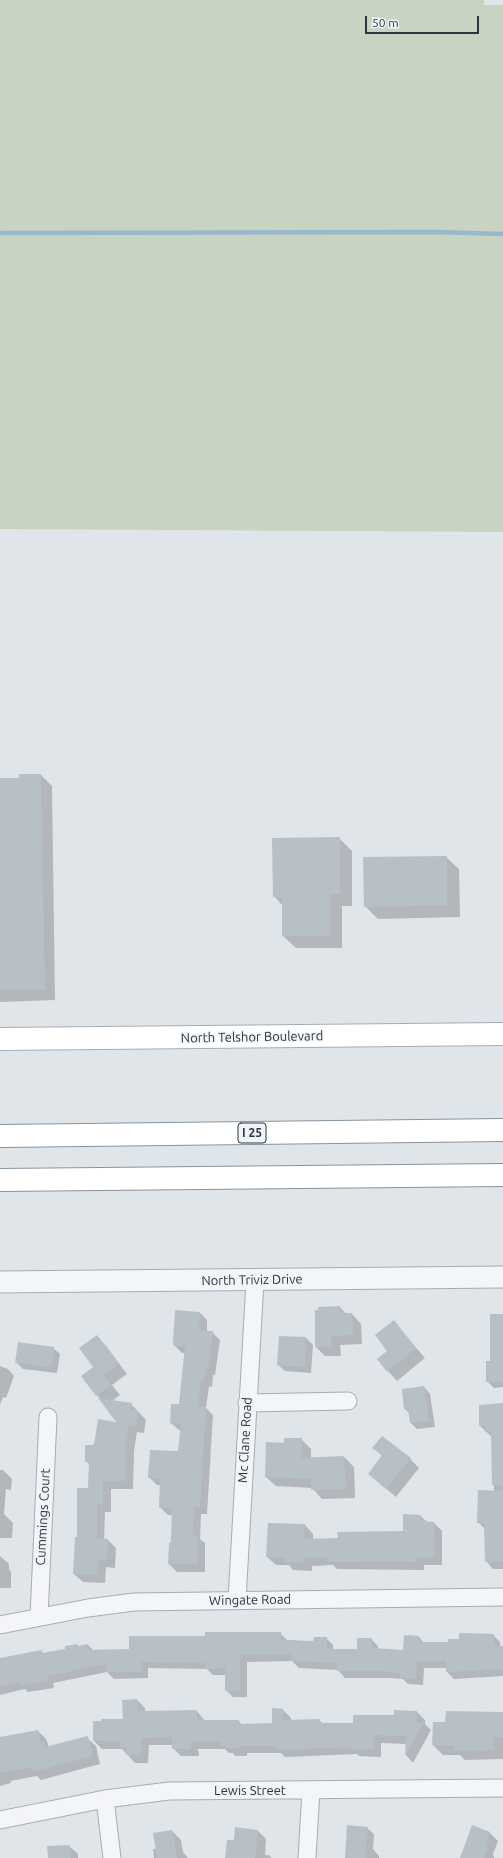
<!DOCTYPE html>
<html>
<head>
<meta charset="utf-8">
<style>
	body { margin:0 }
	#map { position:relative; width:503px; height:1858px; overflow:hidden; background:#e0e5ea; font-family:Ubuntu,sans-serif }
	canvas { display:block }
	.scale { position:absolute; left:365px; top:16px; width:114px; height:18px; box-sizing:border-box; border:2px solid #283542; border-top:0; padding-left:5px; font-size:12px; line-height:14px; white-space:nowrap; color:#283542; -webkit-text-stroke:3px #f0f4f7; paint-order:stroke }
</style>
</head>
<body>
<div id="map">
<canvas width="503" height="1858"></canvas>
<div class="scale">50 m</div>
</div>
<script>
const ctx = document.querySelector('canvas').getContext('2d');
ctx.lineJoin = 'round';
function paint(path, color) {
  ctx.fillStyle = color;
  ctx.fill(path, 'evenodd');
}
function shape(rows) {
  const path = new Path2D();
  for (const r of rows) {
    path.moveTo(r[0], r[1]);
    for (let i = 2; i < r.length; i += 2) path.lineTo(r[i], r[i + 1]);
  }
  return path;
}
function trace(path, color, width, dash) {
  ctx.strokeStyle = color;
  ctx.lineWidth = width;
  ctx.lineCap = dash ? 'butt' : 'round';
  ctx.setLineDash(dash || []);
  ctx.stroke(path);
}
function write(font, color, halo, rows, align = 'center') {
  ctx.font = font + ' Ubuntu,sans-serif';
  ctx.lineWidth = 3;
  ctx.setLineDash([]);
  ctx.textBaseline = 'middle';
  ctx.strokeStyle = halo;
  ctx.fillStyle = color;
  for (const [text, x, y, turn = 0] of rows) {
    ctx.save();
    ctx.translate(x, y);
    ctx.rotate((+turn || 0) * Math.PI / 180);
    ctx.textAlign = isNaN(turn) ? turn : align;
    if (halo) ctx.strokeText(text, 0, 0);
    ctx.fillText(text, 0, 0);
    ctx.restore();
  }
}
paint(shape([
	[0,0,484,0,484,5,503,5,503,532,0,529]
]), '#c8d4c1');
paint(shape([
	[41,775,52,786,55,1000,0,1002,0,779,20,779],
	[339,838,352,851,352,906,342,906,342,948,296,948,283,936,283,906,274,896],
	[446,857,459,869,460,917,378,919,365,906],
	[340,1307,346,1314,352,1314,361,1324,362,1344,340,1345,341,1356,325,1356,316,1347],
	[200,1313,207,1320,207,1332,212,1332,220,1340,215,1375,213,1375,212,1387,209,1386,206,1408,213,1415,207,1514,201,1514,200,1539,205,1543,205,1572,177,1572,169,1564,173,1515,168,1515,160,1507,161,1485,157,1485,150,1478,179,1452,181,1430,179,1430,171,1423,180,1405,185,1353,182,1353,174,1345],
	[503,1315,503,1387,494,1388,487,1381],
	[393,1321,425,1358,397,1381,388,1371,388,1351],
	[97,1336,106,1346,127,1374,112,1385,120,1395,112,1401,131,1404,146,1420,144,1433,137,1432,134,1451,133,1489,111,1489,111,1512,105,1512,104,1540,108,1540,116,1548,115,1568,106,1567,105,1583,83,1582,74,1574,78,1538,89,1489,90,1465,86,1461,95,1446,118,1423,83,1376,94,1368],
	[280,1337,306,1338,313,1345,311,1373,285,1371,278,1365],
	[53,1348,60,1354,57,1373,23,1369,16,1362],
	[0,1366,8,1369,14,1376,6,1398,3,1397,0,1405],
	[424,1387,430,1394,435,1427,417,1429,411,1423,409,1413,405,1409],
	[503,1404,503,1569,493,1569,486,1561,485,1529,478,1522,494,1491,492,1437,480,1426],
	[301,1439,311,1449,311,1459,344,1457,354,1467,355,1498,322,1499,312,1488,276,1486,266,1477,285,1444],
	[374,1448,410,1459,419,1468,396,1497,369,1474,382,1456],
	[0,1470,3,1470,12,1479,11,1490,6,1489,4,1514,13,1523,12,1538,0,1538],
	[421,1516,427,1522,434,1523,442,1531,442,1565,424,1565,424,1570,337,1569,333,1565,312,1566,312,1571,293,1570,289,1565,276,1565,267,1557,305,1525,313,1534,313,1540,339,1539,404,1532],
	[0,1556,9,1564,9,1569,11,1572,11,1588,0,1588],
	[280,1633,287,1640,314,1642,326,1638,333,1645,333,1650,358,1650,371,1639,378,1646,378,1649,404,1651,419,1637,424,1643,449,1643,460,1640,493,1635,500,1642,500,1647,503,1647,503,1676,454,1679,447,1672,447,1668,424,1668,423,1685,408,1684,403,1679,389,1678,345,1678,338,1670,299,1668,292,1661,247,1662,247,1697,233,1697,226,1690,226,1675,213,1675,207,1669,148,1668,148,1678,114,1679,107,1672,53,1683,54,1688,28,1692,25,1689,0,1695,0,1660,41,1651,44,1654,66,1650,77,1645,79,1647,88,1645,94,1651,130,1650,206,1637],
	[137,1700,145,1708,145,1712,197,1711,205,1721,239,1721,242,1725,273,1724,283,1710,291,1718,291,1721,319,1720,323,1724,354,1724,395,1716,395,1711,417,1712,425,1720,425,1724,431,1730,413,1763,406,1755,406,1744,381,1743,381,1757,359,1756,357,1754,285,1757,281,1753,247,1753,247,1756,235,1756,233,1753,229,1753,225,1749,198,1749,199,1756,181,1756,173,1748,173,1745,149,1745,148,1763,135,1763,122,1749,102,1749,94,1741,124,1720],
	[503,1713,503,1759,465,1760,460,1755,443,1755,433,1745,434,1723,446,1723],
	[38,1731,46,1739,49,1747,87,1738,96,1746,100,1764,41,1780,37,1776,11,1781,11,1783,0,1786,0,1753],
	[472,1827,490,1833,498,1841,493,1854,494,1858,461,1858],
	[236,1828,258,1831,266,1839,265,1855,269,1855,272,1858,226,1858,234,1841],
	[367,1828,374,1834,373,1849,379,1856,379,1858,346,1858],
	[172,1831,181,1840,183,1852,188,1858,154,1858,153,1849,156,1849],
	[69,1846,78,1854,78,1858,49,1858]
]), '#0003');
trace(shape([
	[0,233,435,232,503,234]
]), '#9ab8cb', 4.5);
paint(shape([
	[19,774,41,774,45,989,0,990,0,778,19,778],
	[340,837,340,894,330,894,330,936,282,936,282,897,273,897,272,838],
	[447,856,447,905,364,907,363,857],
	[340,1306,340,1313,352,1313,353,1335,331,1336,332,1346,315,1347,315,1310,318,1310,318,1307],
	[175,1310,200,1312,199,1331,213,1331,208,1368,206,1368,204,1380,201,1379,198,1406,206,1407,200,1507,194,1507,193,1535,197,1535,197,1564,168,1564,169,1543,171,1543,172,1508,159,1508,160,1479,148,1478,150,1450,178,1451,181,1424,170,1423,171,1404,179,1404,185,1346,174,1346,173,1343],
	[490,1314,503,1314,503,1381,486,1382,486,1361,490,1361],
	[394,1320,416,1348,387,1372,377,1359,387,1351,375,1335],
	[97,1335,119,1364,103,1375,111,1385,96,1396,81,1376,93,1367,79,1348],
	[279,1336,306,1337,305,1367,277,1365],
	[18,1342,54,1347,51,1367,15,1363],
	[424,1386,429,1421,410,1423,408,1409,404,1409,402,1389],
	[98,1398,132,1403,131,1410,138,1411,136,1426,129,1424,126,1442,125,1481,103,1481,103,1504,97,1504,97,1538,108,1539,107,1560,98,1559,97,1575,73,1574,75,1537,77,1537,77,1488,88,1488,89,1462,85,1462,85,1445,94,1445,98,1419,116,1422],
	[503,1403,503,1485,492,1485,491,1431,485,1432,485,1426,479,1426,479,1405],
	[382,1436,411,1458,386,1489,368,1474,382,1455,372,1448],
	[284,1438,302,1438,301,1458,344,1456,346,1489,311,1490,311,1479,265,1477,266,1442,284,1443],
	[478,1490,503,1491,503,1561,485,1562,484,1523,477,1523],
	[403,1514,421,1515,421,1521,434,1522,434,1557,416,1557,416,1562,400,1561,338,1562,327,1561,327,1557,304,1558,304,1563,284,1562,284,1558,266,1557,268,1523,305,1524,304,1539,338,1538,337,1532,403,1531],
	[205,1632,281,1632,281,1640,313,1641,314,1637,327,1637,326,1649,357,1649,357,1638,372,1638,372,1648,403,1650,404,1635,419,1636,419,1642,448,1642,448,1639,459,1639,459,1633,494,1634,494,1646,503,1646,503,1669,446,1672,446,1661,417,1661,416,1679,400,1678,400,1673,381,1671,337,1671,337,1663,291,1661,292,1654,240,1655,240,1691,225,1691,225,1668,205,1669,205,1663,141,1662,142,1672,106,1672,106,1664,47,1676,48,1681,20,1686,19,1682,0,1686,0,1658,42,1650,42,1653,65,1649,65,1646,77,1644,78,1646,88,1644,89,1650,129,1649,129,1636,205,1636],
	[137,1699,138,1711,197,1710,197,1720,239,1720,239,1724,272,1723,272,1708,283,1709,283,1720,320,1719,320,1723,353,1723,353,1715,394,1715,394,1710,417,1711,417,1722,424,1722,405,1756,406,1736,374,1735,374,1749,350,1749,350,1747,276,1750,276,1746,239,1746,239,1748,226,1748,227,1746,220,1746,220,1742,191,1741,191,1749,172,1749,172,1737,141,1738,141,1755,126,1755,127,1747,119,1747,119,1741,93,1741,93,1721,101,1721,101,1719,123,1719,122,1700],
	[446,1711,503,1712,503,1737,494,1737,494,1750,454,1751,454,1746,432,1745,433,1722,445,1722],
	[38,1730,40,1741,44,1741,45,1747,88,1736,93,1756,32,1772,31,1767,0,1773,0,1737],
	[347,1825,368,1827,365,1858,345,1858],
	[472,1825,490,1832,485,1846,488,1847,484,1858,460,1858],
	[235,1827,258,1830,255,1858,225,1858,227,1840,234,1840],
	[172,1830,177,1858,157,1858,153,1833],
	[70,1845,71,1858,48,1858,47,1846]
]), '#b7bfc7');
const minor = shape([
	[247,1403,348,1401],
	[237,1600,255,1281],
	[39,1617,48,1417],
	[0,1625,88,1608,134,1602,503,1597],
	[105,1799,112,1858],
	[0,1820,105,1799,169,1791,503,1788],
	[307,1858,311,1790]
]);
const tertiary = shape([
	[0,1282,503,1277]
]);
const secondary = shape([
	[0,1039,503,1034]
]);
const motorway = shape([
	[0,1136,503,1130],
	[0,1180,503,1175]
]);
trace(minor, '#a5adb4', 19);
trace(tertiary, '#a5adb4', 23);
trace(secondary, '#a5adb4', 24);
trace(motorway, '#8795a1', 24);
trace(minor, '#f3f5f8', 17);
trace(tertiary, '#f3f5f8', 21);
trace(secondary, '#fff', 22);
trace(motorway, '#fff', 22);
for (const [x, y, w] of [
	[252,1133,28]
]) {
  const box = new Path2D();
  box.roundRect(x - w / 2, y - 10, w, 20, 3);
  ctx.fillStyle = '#f0f4f7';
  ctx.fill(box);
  trace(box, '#283542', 1);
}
write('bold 12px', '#283542', null, [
	["I 25",252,1133]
]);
write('13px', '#283542', '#f0f4f7', [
	["North Telshor Boulevard",252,1037,-1],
	["North Triviz Drive",252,1280,-1],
	["Mc Clane Road",245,1440,-87],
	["Cummings Court",43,1517,-87],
	["Wingate Road",250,1600,-1],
	["Lewis Street",250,1791]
]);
</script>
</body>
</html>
